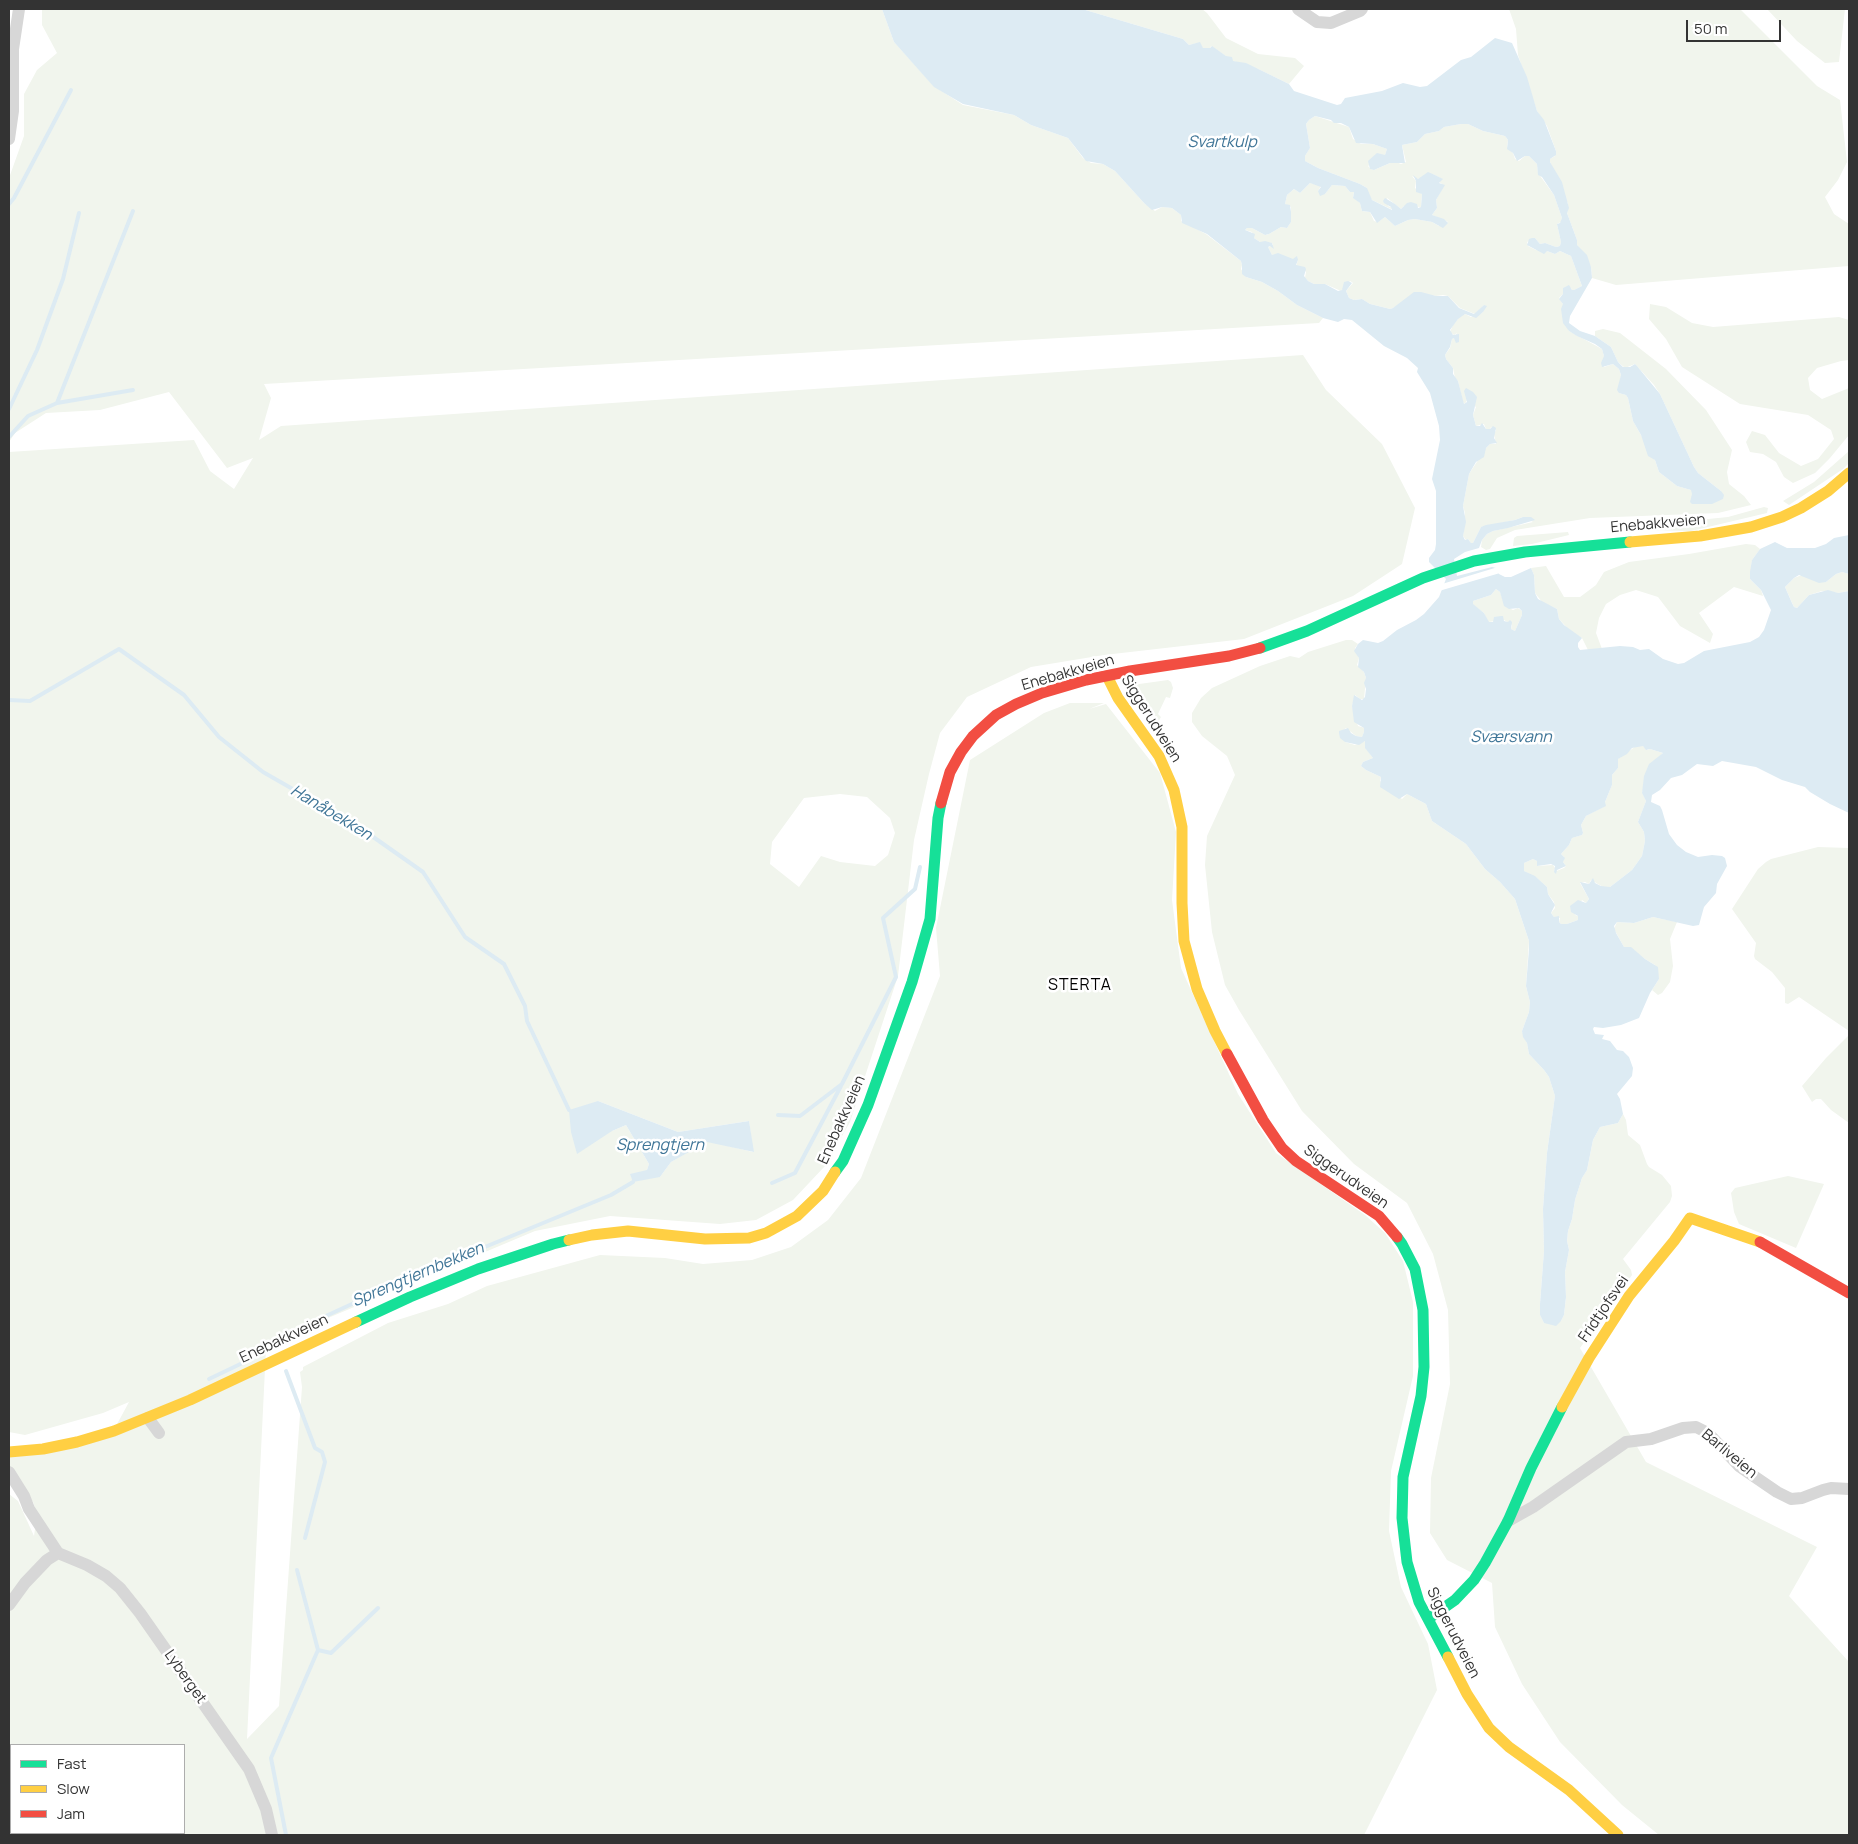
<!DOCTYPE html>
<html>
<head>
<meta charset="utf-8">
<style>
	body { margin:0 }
	#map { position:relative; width:1858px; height:1844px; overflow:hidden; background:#fff; font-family:Manrope,sans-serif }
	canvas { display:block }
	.frame { position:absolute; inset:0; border:10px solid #333; pointer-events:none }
	.legend { position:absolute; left:10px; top:1744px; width:175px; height:90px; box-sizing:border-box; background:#fff; border:1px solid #adadad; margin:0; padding:6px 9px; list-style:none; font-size:15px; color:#333 }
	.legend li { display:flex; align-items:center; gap:10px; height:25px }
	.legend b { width:25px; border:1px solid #adadad }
	.scale { position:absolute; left:1686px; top:20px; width:95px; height:22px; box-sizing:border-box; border:2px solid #333; border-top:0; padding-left:6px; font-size:15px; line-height:18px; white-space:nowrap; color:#333; -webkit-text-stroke:4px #fff; paint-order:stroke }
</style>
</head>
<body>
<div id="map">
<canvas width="1858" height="1844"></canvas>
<div class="frame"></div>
<ul class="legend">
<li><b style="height:6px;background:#16e098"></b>Fast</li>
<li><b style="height:6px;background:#ffcf43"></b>Slow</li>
<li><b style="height:6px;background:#f24e42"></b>Jam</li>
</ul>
<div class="scale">50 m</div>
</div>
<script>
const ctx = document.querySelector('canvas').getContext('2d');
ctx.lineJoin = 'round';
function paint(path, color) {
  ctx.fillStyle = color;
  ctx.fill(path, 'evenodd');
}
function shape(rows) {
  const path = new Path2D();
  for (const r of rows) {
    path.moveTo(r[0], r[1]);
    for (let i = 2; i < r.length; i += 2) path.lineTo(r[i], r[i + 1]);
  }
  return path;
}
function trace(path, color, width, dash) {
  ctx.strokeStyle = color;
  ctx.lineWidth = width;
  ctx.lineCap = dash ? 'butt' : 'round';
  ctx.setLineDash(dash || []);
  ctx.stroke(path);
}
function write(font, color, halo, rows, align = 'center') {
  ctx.font = font + ' Manrope,sans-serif';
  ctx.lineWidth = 5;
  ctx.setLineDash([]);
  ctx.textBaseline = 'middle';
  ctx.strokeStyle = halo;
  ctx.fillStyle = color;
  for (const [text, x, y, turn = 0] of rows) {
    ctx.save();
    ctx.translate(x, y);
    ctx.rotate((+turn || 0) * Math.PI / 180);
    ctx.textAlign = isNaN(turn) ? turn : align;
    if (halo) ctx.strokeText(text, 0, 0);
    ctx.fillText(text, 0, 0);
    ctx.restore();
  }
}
paint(shape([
	[42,9,882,9,894,42,934,86,963,105,1014,115,1031,125,1068,138,1083,158,1091,163,1103,164,1115,171,1144,203,1155,211,1162,207,1172,208,1181,215,1181,221,1206,234,1241,261,1242,265,1241,269,1246,277,1262,282,1278,291,1297,305,1323,318,1319,323,264,384,271,398,259,440,281,426,1303,355,1326,390,1382,444,1415,508,1402,564,1353,596,1244,639,1104,655,1031,667,967,697,940,733,929,774,914,840,898,976,850,1122,825,1166,793,1200,756,1220,720,1224,610,1216,535,1231,259,1347,266,1348,247,1739,279,1706,302,1387,300,1372,303,1370,303,1367,388,1323,448,1304,487,1286,600,1255,665,1258,703,1264,752,1260,791,1247,828,1220,861,1178,940,976,936,928,970,760,1044,713,1070,703,1104,703,1089,709,1106,704,1160,773,1176,832,1172,900,1181,968,1238,1094,1276,1153,1365,1215,1385,1233,1403,1261,1413,1302,1413,1376,1391,1471,1389,1531,1401,1587,1428,1644,1437,1690,1364,1835,9,1835,9,1494,18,1501,34,1536,36,1522,34,1504,24,1486,9,1466,9,1457,116,1426,129,1402,103,1413,25,1435,9,1432,9,452,194,440,210,471,234,489,253,458,227,468,169,392,100,410,46,413,15,433,9,442,9,178,24,136,24,94,37,70,57,53,42,25],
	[840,794,867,797,890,818,895,833,888,855,875,866,840,862,821,856,799,887,770,864,772,842,804,798],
	[598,1101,678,1132,749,1121,753,1152,707,1141,671,1162,660,1177,647,1170,649,1164,626,1125,612,1131],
	[11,1745,184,1745,184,1833,11,1833],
	[1082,9,1202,9,1207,13,1226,38,1258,54,1295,58,1304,66,1289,84,1258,69,1233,61,1211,46,1210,48,1204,49,1198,43,1189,45,1183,39],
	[1509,9,1740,9,1817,86,1840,100,1847,162,1838,180,1825,197,1834,214,1849,224,1849,266,1616,285,1592,278,1591,267,1577,245,1577,240,1567,213,1568,204,1550,162,1550,159,1555,156,1556,151,1547,126,1537,111,1518,55,1516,29],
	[1767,9,1845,9,1839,62,1825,63,1797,41],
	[1315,116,1349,127,1353,139,1361,144,1373,144,1387,149,1385,155,1368,166,1371,169,1374,170,1390,163,1396,162,1401,164,1406,162,1402,145,1417,142,1425,134,1439,131,1444,127,1461,124,1468,124,1483,131,1505,136,1508,140,1507,147,1513,153,1515,159,1519,161,1525,156,1529,156,1537,164,1538,173,1554,195,1562,218,1561,222,1557,224,1561,242,1560,246,1556,247,1545,243,1540,244,1535,238,1527,242,1528,246,1536,250,1547,251,1555,254,1560,251,1571,256,1582,286,1574,290,1572,290,1571,288,1563,292,1563,294,1559,298,1563,304,1569,331,1602,349,1604,356,1604,367,1613,364,1619,369,1621,375,1619,393,1626,395,1628,398,1633,421,1655,460,1659,472,1677,486,1691,490,1693,494,1721,491,1698,473,1694,467,1660,394,1654,385,1635,364,1625,368,1618,362,1611,347,1595,336,1595,331,1603,329,1620,333,1666,369,1706,410,1732,450,1727,472,1729,484,1744,496,1751,505,1718,513,1590,518,1515,530,1497,538,1490,549,1486,550,1481,547,1482,540,1487,534,1493,531,1533,522,1523,517,1515,520,1481,527,1473,543,1471,543,1468,539,1466,540,1463,536,1465,513,1463,506,1469,474,1486,448,1490,444,1496,444,1494,434,1496,430,1491,427,1490,429,1486,429,1484,424,1476,426,1473,415,1476,407,1467,400,1465,404,1463,402,1458,381,1455,378,1453,368,1446,359,1445,355,1450,348,1452,339,1454,338,1457,333,1454,335,1450,332,1453,325,1460,316,1465,314,1471,317,1480,314,1483,312,1484,305,1475,314,1460,308,1448,296,1443,295,1436,296,1429,295,1390,309,1370,304,1362,299,1354,300,1349,298,1346,291,1353,283,1350,281,1341,291,1325,284,1314,284,1308,281,1305,278,1306,272,1301,266,1296,266,1298,260,1287,258,1280,254,1272,255,1268,247,1273,245,1272,243,1260,242,1254,238,1252,232,1245,230,1247,228,1252,228,1265,235,1269,234,1281,227,1287,228,1291,222,1291,207,1285,204,1287,195,1294,189,1300,193,1310,183,1321,186,1318,191,1325,194,1332,185,1345,186,1350,192,1354,192,1353,197,1360,203,1362,211,1370,212,1374,221,1378,222,1385,217,1395,226,1408,220,1415,219,1432,222,1439,226,1448,222,1432,215,1437,208,1436,200,1441,191,1442,184,1439,182,1442,179,1435,175,1432,174,1418,179,1412,176,1416,181,1415,188,1422,194,1421,207,1404,206,1401,209,1387,198,1388,206,1393,208,1391,209,1372,200,1366,191,1367,188,1360,184,1318,168,1305,161,1305,156,1310,148,1306,124,1309,120],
	[1650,304,1666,307,1692,323,1713,327,1839,317,1849,320,1849,360,1841,361,1817,368,1808,378,1810,390,1822,399,1849,388,1849,435,1830,458,1815,473,1793,483,1784,477,1776,462,1763,454,1750,452,1746,442,1752,431,1765,435,1779,453,1801,466,1818,459,1834,439,1831,430,1808,415,1740,404,1682,367,1666,339,1649,319],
	[1849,451,1849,463,1843,469,1789,505,1783,501,1814,482],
	[1764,507,1768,508,1767,513,1691,531,1645,530,1636,529,1638,526,1728,517],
	[1568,532,1569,535,1532,544,1513,546,1514,538,1517,536],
	[1746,544,1755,545,1760,549,1752,560,1750,579,1761,590,1763,596,1734,587,1699,613,1713,634,1710,643,1680,626,1658,597,1636,590,1620,595,1606,604,1599,618,1596,633,1602,649,1588,650,1582,638,1571,632,1559,619,1557,609,1542,602,1535,593,1534,575,1531,568,1546,566,1564,597,1580,597,1596,585,1604,572,1629,562,1689,554],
	[1842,572,1849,574,1849,591,1838,593,1822,591,1809,595,1797,608,1794,607,1785,587,1794,578,1802,575,1826,582,1836,574],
	[1496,589,1500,592,1505,606,1513,610,1518,608,1522,611,1522,615,1515,631,1511,629,1512,625,1504,620,1488,622,1484,613,1472,604,1473,601,1491,595],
	[1346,640,1352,640,1358,644,1355,648,1359,658,1357,665,1364,672,1366,678,1364,699,1360,699,1355,695,1352,706,1358,726,1365,728,1364,732,1362,737,1356,736,1346,728,1342,731,1345,742,1355,745,1365,741,1367,750,1373,758,1363,762,1361,766,1366,770,1381,777,1380,781,1402,799,1407,794,1426,804,1432,821,1466,844,1485,869,1500,882,1515,899,1529,941,1526,986,1530,1002,1529,1012,1522,1031,1527,1043,1529,1054,1544,1070,1549,1077,1555,1096,1547,1153,1543,1209,1544,1251,1540,1304,1540,1315,1544,1323,1561,1321,1564,1315,1566,1297,1565,1272,1569,1250,1567,1241,1568,1231,1572,1219,1575,1200,1582,1178,1587,1170,1593,1140,1600,1127,1618,1123,1623,1114,1626,1120,1628,1135,1640,1145,1647,1164,1649,1167,1662,1175,1671,1186,1672,1196,1670,1202,1623,1259,1631,1270,1632,1275,1580,1348,1646,1462,1817,1547,1789,1596,1849,1662,1849,1835,1659,1835,1622,1805,1560,1742,1522,1684,1495,1627,1492,1583,1447,1560,1430,1533,1431,1478,1450,1384,1448,1310,1433,1254,1407,1203,1354,1164,1302,1111,1239,1010,1225,985,1212,932,1205,865,1207,836,1235,775,1227,756,1202,736,1192,722,1192,713,1201,698,1212,688,1260,666,1290,656,1299,658,1308,652],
	[1168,680,1171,682,1173,688,1170,698,1166,697,1158,714,1161,717,1155,727,1129,691,1132,685],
	[1636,746,1643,746,1647,750,1650,749,1663,753,1658,758,1642,792,1646,801,1638,822,1644,832,1645,841,1642,856,1632,870,1610,887,1603,887,1591,880,1589,884,1585,882,1580,883,1589,899,1586,903,1582,900,1575,915,1578,916,1578,920,1567,924,1561,924,1559,922,1560,918,1554,917,1551,913,1555,908,1554,902,1548,894,1547,887,1537,878,1524,871,1524,863,1533,859,1537,861,1537,866,1553,865,1555,868,1554,872,1564,868,1566,866,1563,862,1564,857,1561,854,1569,845,1572,838,1582,835,1583,833,1581,825,1586,816,1605,806,1605,802,1612,785,1612,775,1618,768,1618,759],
	[1818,847,1849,848,1849,1031,1799,997,1788,1004,1785,1003,1785,988,1772,972,1755,959,1754,956,1756,943,1732,909,1758,869,1766,862,1771,859],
	[1653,917,1677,922,1670,939,1673,966,1670,982,1662,993,1658,995,1652,990,1659,979,1655,965,1645,959,1629,947,1624,947,1614,929,1617,922,1634,923],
	[1849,1035,1849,1123,1831,1110,1821,1099,1816,1099,1812,1102,1802,1086,1826,1058],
	[1788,1176,1824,1184,1796,1248,1739,1224,1734,1212,1732,1199,1731,1193,1735,1188]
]), '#f1f5ed');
paint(shape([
	[882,9,1082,9,1183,39,1189,45,1200,42,1203,48,1210,48,1212,46,1226,56,1232,57,1233,61,1246,63,1289,84,1294,91,1337,105,1341,104,1345,98,1382,91,1403,83,1420,87,1427,86,1461,60,1471,57,1495,38,1512,43,1527,77,1537,111,1544,120,1556,151,1556,155,1550,159,1550,162,1562,182,1569,208,1567,213,1577,240,1577,245,1587,255,1591,267,1592,278,1570,316,1569,323,1580,331,1595,336,1611,347,1618,362,1623,367,1630,367,1635,364,1637,366,1660,394,1694,467,1698,473,1721,491,1724,495,1723,499,1712,504,1692,504,1690,502,1692,494,1691,490,1677,486,1659,472,1655,460,1648,456,1641,435,1633,421,1628,398,1626,395,1619,393,1617,390,1621,375,1619,369,1613,364,1602,367,1601,363,1604,356,1602,349,1595,344,1577,336,1569,331,1563,323,1561,309,1563,304,1559,299,1563,294,1563,288,1569,285,1572,290,1574,290,1582,286,1571,256,1560,251,1555,254,1547,251,1544,254,1527,245,1529,239,1532,238,1535,238,1540,244,1545,243,1556,247,1560,246,1561,242,1557,224,1560,223,1562,218,1554,195,1542,177,1538,175,1537,164,1529,156,1525,156,1517,161,1513,153,1507,149,1508,140,1505,136,1483,131,1468,124,1461,124,1444,127,1439,131,1425,134,1417,142,1402,145,1405,163,1390,163,1374,170,1370,169,1368,161,1377,153,1385,155,1387,149,1373,144,1356,143,1349,127,1341,123,1334,123,1331,120,1315,116,1309,120,1306,124,1310,148,1305,156,1305,161,1318,168,1360,184,1367,188,1372,200,1392,210,1391,207,1384,203,1383,201,1385,198,1395,204,1401,209,1407,203,1411,202,1417,204,1418,208,1421,207,1422,194,1416,192,1416,181,1413,175,1418,179,1428,172,1435,175,1443,179,1439,183,1445,185,1436,200,1437,208,1432,215,1444,219,1448,223,1443,228,1432,222,1415,219,1408,220,1395,226,1385,217,1377,223,1370,212,1362,211,1360,203,1353,198,1354,192,1350,192,1345,186,1332,185,1325,194,1320,196,1318,191,1321,187,1310,183,1300,193,1294,189,1287,195,1285,204,1290,205,1291,212,1291,222,1287,228,1281,227,1269,234,1265,235,1252,228,1247,228,1245,230,1255,234,1254,238,1260,242,1265,241,1272,243,1274,249,1270,246,1268,247,1272,255,1278,253,1293,259,1297,256,1298,260,1296,265,1305,267,1306,269,1304,276,1308,281,1314,284,1325,284,1338,291,1342,290,1344,282,1348,281,1352,283,1346,291,1349,298,1354,300,1362,299,1370,304,1390,309,1393,308,1414,292,1421,292,1436,296,1448,296,1459,308,1474,314,1484,305,1487,306,1483,312,1476,318,1465,314,1458,319,1450,330,1453,335,1459,334,1459,342,1456,343,1454,338,1452,339,1450,347,1445,355,1446,359,1453,368,1453,374,1458,381,1464,404,1467,402,1464,391,1466,388,1473,392,1477,397,1473,415,1476,426,1480,426,1482,423,1486,429,1490,429,1493,426,1496,428,1494,438,1497,443,1490,444,1486,448,1484,457,1476,462,1469,474,1463,506,1466,522,1463,536,1465,540,1468,539,1471,543,1473,543,1481,527,1486,525,1515,520,1523,517,1531,517,1535,520,1508,528,1493,531,1487,534,1482,540,1479,548,1465,552,1454,559,1457,576,1492,567,1496,568,1499,574,1505,577,1511,577,1531,568,1534,575,1535,593,1538,599,1557,609,1559,619,1564,625,1582,638,1578,643,1578,647,1580,650,1620,646,1633,647,1640,650,1649,649,1663,659,1678,664,1684,663,1704,651,1750,642,1759,637,1764,630,1771,610,1761,590,1750,579,1750,572,1752,560,1760,549,1775,542,1787,548,1815,548,1826,544,1834,538,1849,535,1849,574,1842,572,1836,574,1826,582,1819,583,1799,575,1794,578,1785,587,1792,603,1794,607,1797,608,1809,595,1828,590,1838,593,1849,591,1849,813,1830,804,1810,792,1805,787,1782,780,1756,767,1722,761,1713,766,1697,764,1682,775,1671,778,1660,790,1652,795,1651,802,1660,806,1662,810,1669,834,1677,845,1686,852,1698,857,1712,855,1722,856,1725,858,1727,866,1717,884,1716,893,1704,907,1699,925,1693,926,1653,917,1634,923,1617,922,1614,926,1616,933,1624,947,1631,947,1645,959,1658,967,1659,979,1650,993,1639,1018,1621,1025,1603,1028,1594,1027,1593,1029,1595,1034,1604,1035,1602,1039,1610,1041,1617,1050,1623,1051,1629,1057,1633,1068,1632,1076,1617,1094,1620,1099,1623,1114,1618,1123,1600,1127,1593,1140,1587,1170,1582,1178,1575,1200,1572,1219,1568,1231,1567,1241,1569,1250,1565,1272,1566,1297,1564,1315,1561,1321,1556,1326,1544,1323,1540,1315,1540,1304,1544,1251,1543,1209,1547,1153,1555,1096,1549,1077,1544,1070,1529,1054,1527,1043,1523,1037,1522,1031,1529,1012,1530,1002,1526,986,1529,949,1529,941,1515,899,1500,882,1485,869,1466,844,1432,821,1426,804,1407,794,1399,799,1380,787,1381,777,1366,770,1361,766,1363,762,1373,758,1365,748,1365,741,1359,745,1345,742,1340,738,1339,733,1339,731,1348,728,1351,733,1356,736,1362,737,1364,732,1364,728,1354,722,1352,706,1354,695,1362,700,1365,697,1366,689,1364,683,1366,678,1364,672,1358,667,1359,658,1354,651,1358,644,1363,640,1378,643,1383,641,1397,630,1416,620,1424,614,1439,597,1446,579,1429,562,1429,558,1435,550,1436,544,1436,491,1432,479,1440,440,1439,426,1430,393,1417,372,1418,368,1407,358,1384,346,1352,320,1344,319,1338,322,1323,318,1297,305,1278,291,1262,282,1246,277,1242,274,1242,265,1241,261,1207,234,1182,223,1181,215,1172,208,1162,207,1152,210,1144,203,1115,171,1103,164,1086,161,1068,138,1031,125,1014,115,963,104,934,87,894,42],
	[1496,589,1500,592,1504,606,1509,609,1519,608,1522,611,1522,615,1515,631,1511,629,1512,622,1510,620,1508,622,1504,621,1503,616,1501,616,1494,617,1493,622,1489,622,1484,613,1473,604,1473,601,1491,595],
	[1643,746,1646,750,1650,749,1663,753,1649,764,1644,776,1642,793,1646,801,1638,822,1644,832,1645,841,1642,856,1632,870,1610,887,1601,886,1595,883,1593,878,1589,884,1580,882,1589,899,1586,903,1578,900,1570,906,1571,912,1578,916,1578,920,1567,924,1561,924,1559,922,1559,916,1554,917,1551,913,1555,905,1548,894,1547,887,1535,876,1524,871,1524,863,1533,859,1537,861,1537,866,1551,864,1555,866,1554,872,1556,874,1557,870,1566,866,1563,862,1565,858,1561,854,1569,845,1572,838,1582,835,1583,833,1581,825,1586,816,1606,806,1605,802,1612,785,1612,775,1618,768,1618,759,1627,754,1632,748],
	[598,1101,678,1132,749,1121,754,1152,707,1142,671,1162,660,1177,633,1182,630,1174,647,1170,649,1164,626,1125,612,1131,577,1154,571,1132,569,1110]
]), '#ddebf3');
paint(shape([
	[1498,567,1500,573,1439,591,1442,584]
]), '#fff');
trace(shape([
	[9,204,14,198,71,90],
	[57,403,133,211],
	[9,409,37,350,63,279,79,213],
	[9,437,28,416,57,403,133,390],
	[9,700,30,701,119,649,184,695,219,737,263,772,359,827,423,872,465,937,504,964,525,1006,527,1021,569,1110],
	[778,1115,800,1116,842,1084,896,977,883,918,915,889,920,867],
	[772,1183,795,1173,841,1086],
	[286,1371,315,1448,322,1452,325,1462,305,1538],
	[209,1379,297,1337,328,1315,400,1282,611,1195,633,1182],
	[318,1650,331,1653,378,1608],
	[286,1835,271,1758,318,1650,297,1570]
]), '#ddebf3', 4);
trace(shape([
	[1298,9,1317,22,1331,23,1360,11,1362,9],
	[9,139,13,111,13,49,19,9],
	[148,1418,159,1433],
	[9,1472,24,1496,29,1509,58,1553,87,1565,106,1576,120,1588,140,1613,249,1769,266,1809,272,1835],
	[1508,1521,1533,1507,1626,1442,1651,1439,1683,1428,1696,1427,1708,1433,1739,1466,1777,1492,1791,1499,1802,1498,1823,1490,1831,1488,1849,1489],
	[9,1605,25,1583,47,1560,58,1553]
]), '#d7d7d7', 12);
trace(shape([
	[1260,648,1307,631,1423,578,1474,561,1525,552,1630,542],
	[835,1172,843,1161,868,1105,912,982,930,919,938,818,941,803],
	[1397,1237,1402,1244,1415,1269,1423,1310,1424,1367,1421,1396,1403,1477,1402,1518,1407,1562,1419,1602,1448,1657],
	[356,1322,410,1297,478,1269,553,1244,569,1240],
	[1428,1619,1455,1600,1474,1580,1485,1563,1508,1521,1531,1468,1562,1407]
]), '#16e098', 11);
trace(shape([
	[1630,542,1700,536,1751,527,1782,517,1801,508,1828,491,1849,473],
	[1107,676,1118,698,1159,756,1174,790,1182,827,1182,903,1184,941,1197,989,1215,1031,1227,1054],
	[569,1240,592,1235,628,1231,705,1239,749,1238,766,1233,797,1216,823,1191,835,1172],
	[1562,1407,1589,1358,1629,1296,1674,1241,1690,1218,1760,1242],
	[9,1452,43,1449,77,1442,114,1431,190,1400,356,1322],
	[1448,1657,1467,1694,1489,1728,1509,1747,1569,1790,1618,1835]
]), '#ffcf43', 11);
trace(shape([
	[941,803,950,772,961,752,973,736,996,715,1016,704,1042,693,1086,680,1130,671,1229,656,1260,648],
	[1227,1054,1263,1120,1282,1148,1296,1161,1379,1216,1397,1237],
	[1760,1242,1849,1293]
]), '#f24e42', 11);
write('15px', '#333', '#fff', [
	["Enebakkveien",1658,524,-5],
	["Enebakkveien",1068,673,-16],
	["Siggerudveien",1151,719,58],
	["Enebakkveien",842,1120,-66],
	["Siggerudveien",1346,1177,35],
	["Fridtjofsvei",1604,1309,-56],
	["Enebakkveien",284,1339,-25],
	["Barliveien",1729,1454,40],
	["Siggerudveien",1453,1633,63],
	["Lyberget",185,1677,55]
]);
write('italic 16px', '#3f7597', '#fff', [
	["Svartkulp",1222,143],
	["Sværsvann",1511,738],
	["Hanåbekken",331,813,31],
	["Sprengtjern",660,1146],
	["Sprengtjernbekken",418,1275,-23]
]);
ctx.letterSpacing = '1px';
write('16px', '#000', '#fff', [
	["STERTA",1080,986]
]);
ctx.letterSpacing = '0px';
</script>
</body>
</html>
